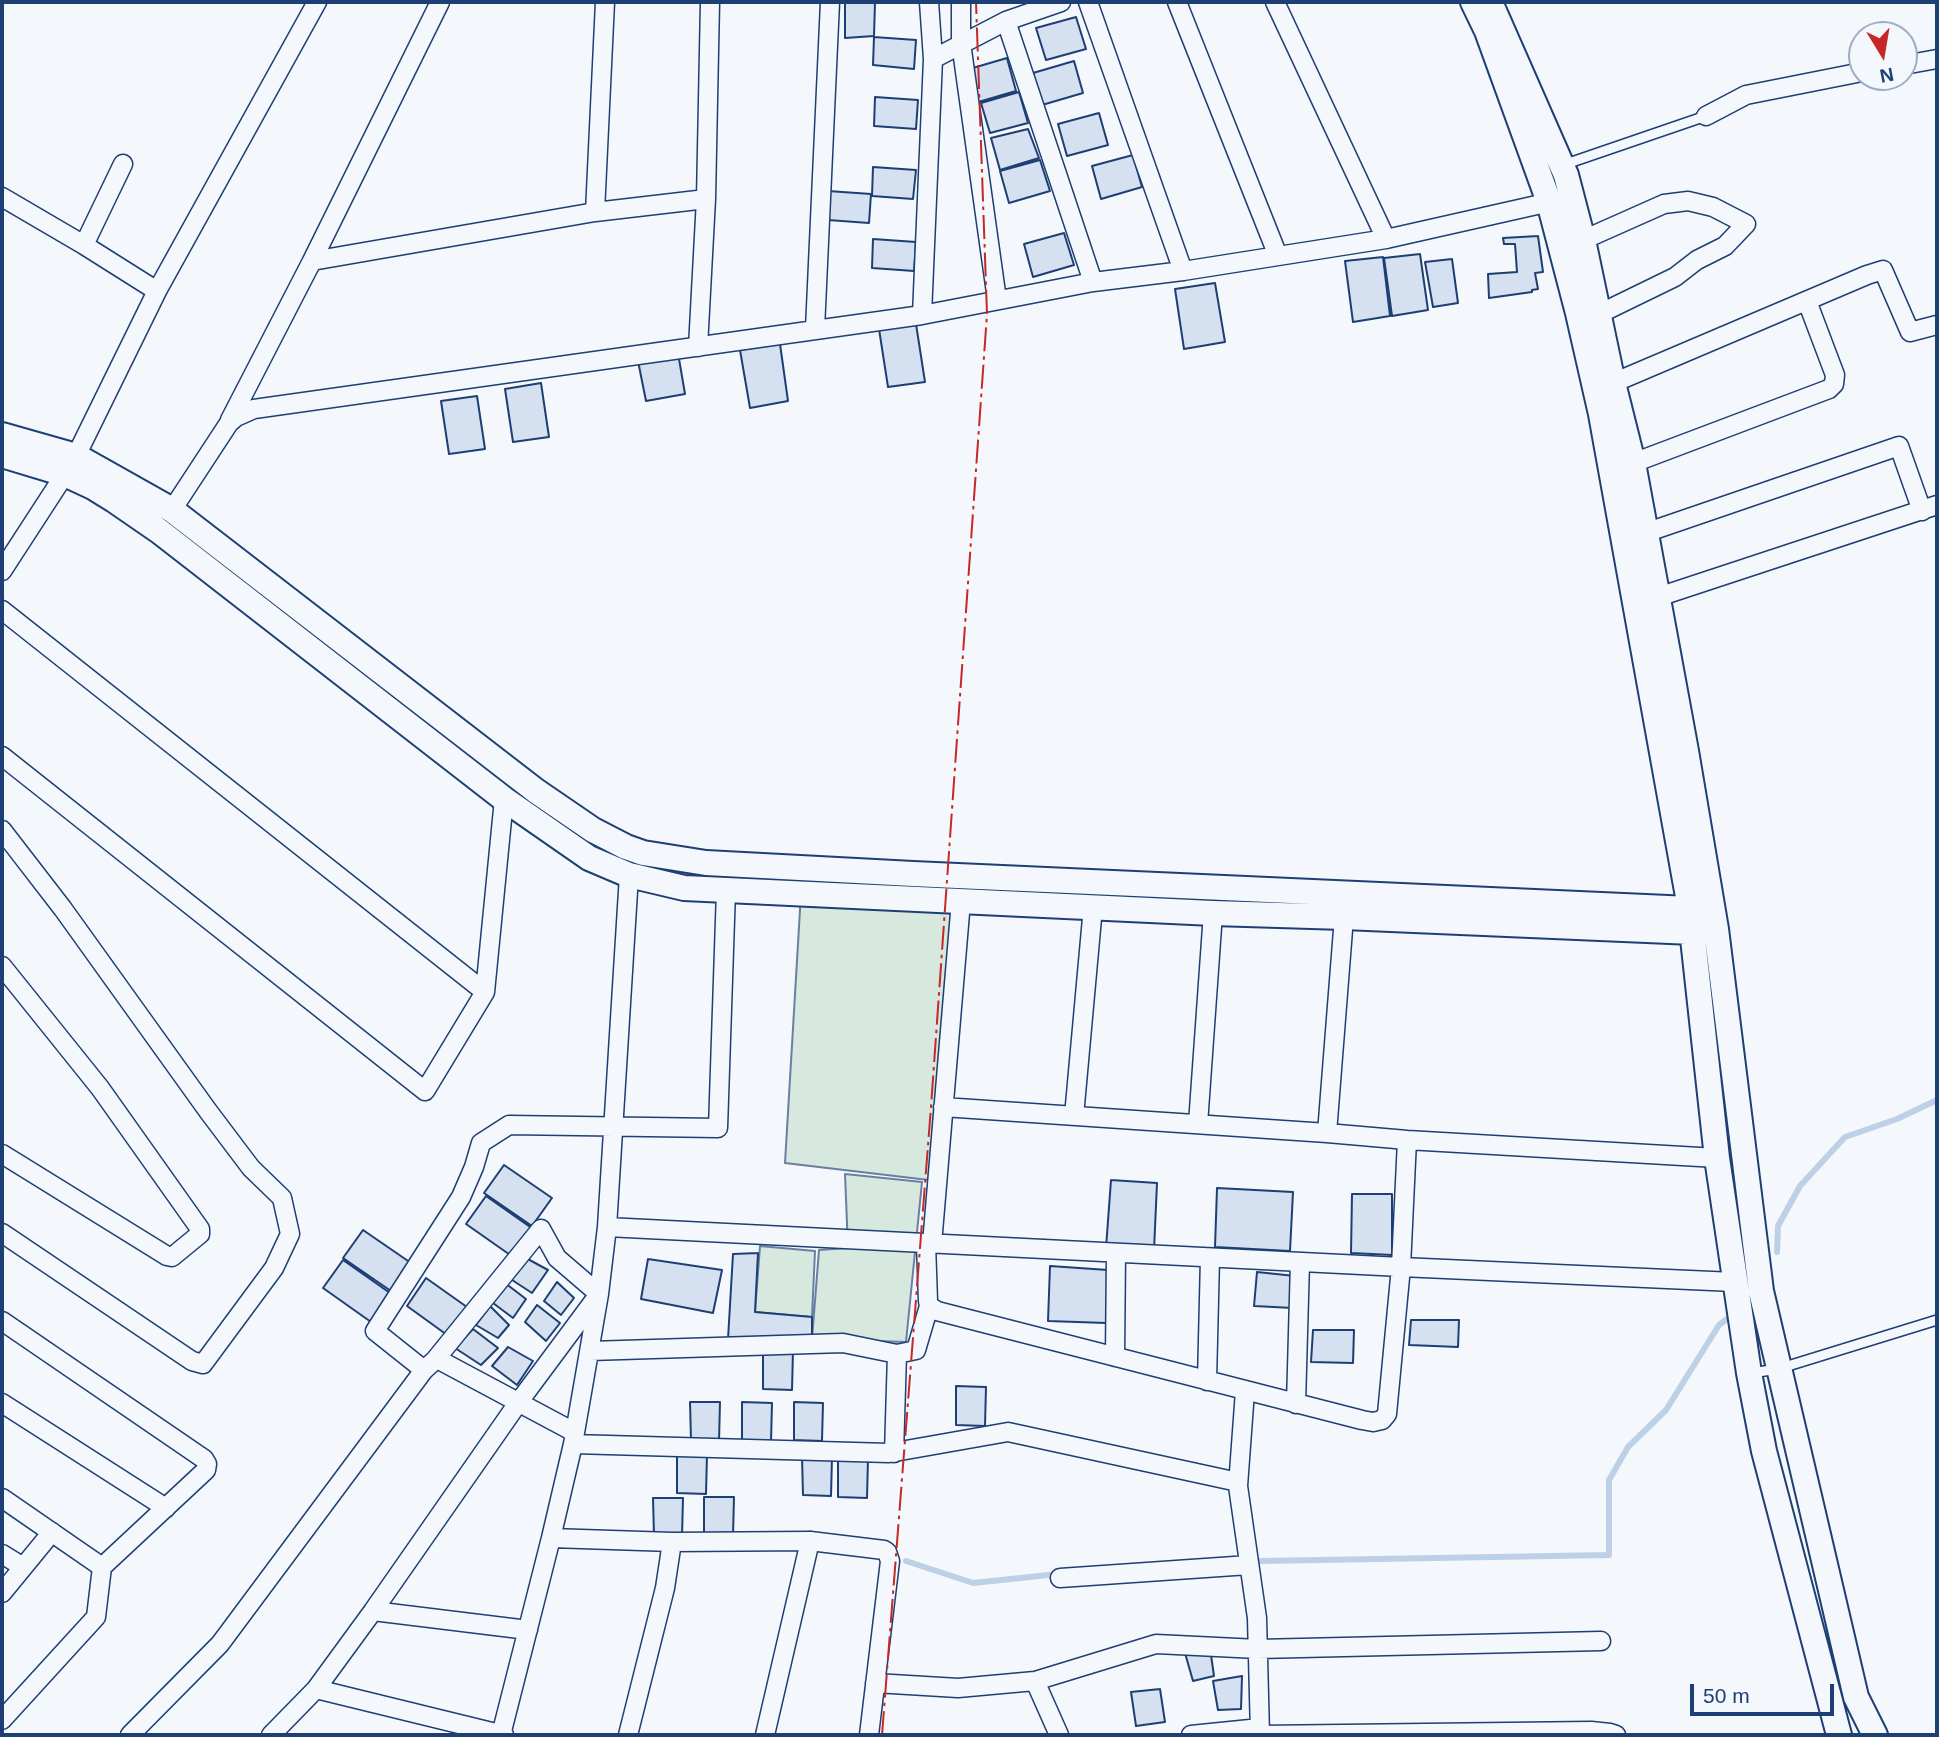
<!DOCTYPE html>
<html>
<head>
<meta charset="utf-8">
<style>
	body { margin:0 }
	#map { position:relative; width:1939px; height:1737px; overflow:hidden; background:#f4f7fb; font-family:Arial,sans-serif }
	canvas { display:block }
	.frame { position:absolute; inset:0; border:4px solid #1d3f73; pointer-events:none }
	.north { position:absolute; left:1848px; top:21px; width:70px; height:70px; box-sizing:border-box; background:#f4f7fb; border:2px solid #9eadc5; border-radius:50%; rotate:169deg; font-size:19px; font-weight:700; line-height:28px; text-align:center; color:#1d3f73 }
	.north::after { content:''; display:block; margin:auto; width:24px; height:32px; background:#c62828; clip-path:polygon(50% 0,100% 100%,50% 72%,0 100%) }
	.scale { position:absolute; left:1690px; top:1684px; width:144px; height:32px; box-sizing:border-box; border:4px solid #1d3f73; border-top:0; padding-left:9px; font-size:21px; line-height:24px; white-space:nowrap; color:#1d3f73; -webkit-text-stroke:5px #f4f7fb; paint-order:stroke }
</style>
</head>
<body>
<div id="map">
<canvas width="1939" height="1737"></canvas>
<div class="frame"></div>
<div class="north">N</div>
<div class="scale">50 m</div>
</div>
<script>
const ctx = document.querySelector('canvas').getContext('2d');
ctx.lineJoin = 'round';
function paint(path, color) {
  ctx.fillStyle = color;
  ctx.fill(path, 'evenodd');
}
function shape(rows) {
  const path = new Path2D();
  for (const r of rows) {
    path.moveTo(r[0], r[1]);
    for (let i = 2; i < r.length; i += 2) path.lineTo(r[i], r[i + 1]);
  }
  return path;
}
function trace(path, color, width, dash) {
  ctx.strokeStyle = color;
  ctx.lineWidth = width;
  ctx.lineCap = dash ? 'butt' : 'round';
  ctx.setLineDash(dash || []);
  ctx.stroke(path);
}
const green = shape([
	[801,893,961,901,937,1181,785,1163,801,893],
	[845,1174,922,1182,906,1342,812,1339,819,1250,848,1248,845,1174],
	[760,1246,815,1251,812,1317,755,1312,760,1246]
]);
paint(green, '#d7e8df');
trace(green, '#687fa3', 2);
trace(shape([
	[1777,1252,1778,1226,1800,1186,1845,1137,1897,1119,1937,1100],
	[906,1561,973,1583,1058,1574],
	[1261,1561,1609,1555,1609,1480,1628,1447,1666,1410,1719,1325,1727,1319]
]), '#bed0e5', 6);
const building = shape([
	[845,2,875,2,874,36,845,38,845,2],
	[1076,17,1086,49,1046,60,1036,28,1076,17],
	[874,37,916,40,914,69,873,65,874,37],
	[1007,58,1016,91,975,103,966,70,1007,58],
	[1074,61,1083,93,1042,105,1033,73,1074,61],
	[1019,92,1028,123,990,133,981,103,1019,92],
	[875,97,918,100,916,129,874,126,875,97],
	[1099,113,1108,145,1067,156,1058,124,1099,113],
	[1028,129,1039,158,1000,170,991,138,1028,129],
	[1133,155,1142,187,1101,199,1092,166,1133,155],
	[1040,160,1050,191,1009,203,1000,171,1040,160],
	[873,167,916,170,913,199,872,196,873,167],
	[828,191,871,194,869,223,828,220,828,191],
	[1064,233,1074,265,1033,277,1024,244,1064,233],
	[1538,236,1543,272,1535,273,1538,289,1532,290,1532,292,1489,298,1488,274,1517,272,1515,244,1504,244,1503,238,1538,236],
	[873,239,916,242,914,271,872,268,873,239],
	[1420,254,1428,310,1392,316,1384,258,1420,254],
	[1383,257,1390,316,1353,322,1345,261,1383,257],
	[1452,259,1458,303,1433,307,1425,262,1452,259],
	[1215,283,1225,342,1184,349,1175,289,1215,283],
	[916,324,925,382,888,387,879,329,916,324],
	[780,344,788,401,750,408,740,350,780,344],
	[678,353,685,394,646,401,638,361,678,353],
	[541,383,549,437,513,442,505,389,541,383],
	[477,396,485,449,449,454,441,401,477,396],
	[504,1165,552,1198,532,1226,484,1193,504,1165],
	[1111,1180,1157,1183,1154,1250,1106,1248,1111,1180],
	[1217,1188,1293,1192,1290,1251,1215,1247,1217,1188],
	[1352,1194,1392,1194,1392,1255,1351,1253,1352,1194],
	[486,1196,533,1229,513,1257,466,1224,486,1196],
	[363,1230,411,1263,391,1291,343,1258,363,1230],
	[758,1253,755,1312,812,1317,812,1339,728,1339,733,1254,758,1253],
	[526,1258,548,1270,532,1293,509,1278,526,1258],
	[648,1259,722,1270,713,1313,641,1299,648,1259],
	[343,1260,390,1293,371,1322,323,1288,343,1260],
	[1050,1266,1108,1270,1106,1323,1048,1321,1050,1266],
	[1257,1272,1295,1276,1293,1308,1254,1306,1257,1272],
	[426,1278,474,1312,454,1340,407,1306,426,1278],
	[557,1282,574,1298,561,1315,544,1301,557,1282],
	[505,1283,526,1299,513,1318,493,1303,505,1283],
	[537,1305,560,1323,546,1341,525,1322,537,1305],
	[490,1306,509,1325,498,1338,476,1325,490,1306],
	[1411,1320,1459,1320,1458,1347,1409,1345,1411,1320],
	[473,1329,498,1348,481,1365,455,1348,473,1329],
	[1313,1330,1354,1330,1353,1363,1311,1362,1313,1330],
	[508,1347,533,1361,517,1385,492,1366,508,1347],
	[763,1351,793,1351,792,1390,763,1389,763,1351],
	[956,1386,986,1387,985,1426,956,1425,956,1386],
	[690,1402,720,1402,719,1441,691,1440,690,1402],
	[742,1402,772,1403,771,1442,742,1441,742,1402],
	[794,1402,823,1403,822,1441,794,1440,794,1402],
	[677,1454,707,1454,706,1494,677,1493,677,1454],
	[802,1457,832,1457,831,1496,803,1495,802,1457],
	[838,1459,868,1459,867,1498,838,1497,838,1459],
	[704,1497,734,1497,733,1536,704,1535,704,1497],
	[653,1498,683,1498,682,1537,654,1536,653,1498],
	[1210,1648,1214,1676,1193,1681,1185,1653,1210,1648],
	[1242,1676,1241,1709,1218,1710,1213,1681,1242,1676],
	[1160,1689,1165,1722,1136,1726,1131,1692,1160,1689]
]);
paint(building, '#d5e0f0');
trace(building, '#1d3f73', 2);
const lane = shape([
	[1563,165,1706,116],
	[1751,1373,1778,1369,1937,1320]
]);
const street = shape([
	[440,2,312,261,595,212,706,199],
	[961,2,961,43,997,300],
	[1088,2,1183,271],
	[1177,2,1278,256],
	[1275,2,1386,239],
	[1006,21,1093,282],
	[933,59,1006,21,1061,2],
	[1904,65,1937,59],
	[1706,116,1746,95,1862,72],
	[2,197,84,245,157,291],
	[595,212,605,2],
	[1583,240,1664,204,1688,201,1713,207,1746,224,1725,246,1697,260,1675,277,1599,314],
	[84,245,123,164],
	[922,315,933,59,929,2],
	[815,329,830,2],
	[698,347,706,199,710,2],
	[1613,383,1867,275,1883,270,1910,332,1937,325],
	[230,420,312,261],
	[76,456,157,291,317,2],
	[1633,463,1829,389,1834,384,1835,375,1807,301],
	[172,510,229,423,236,417,254,409,922,315,1093,282,1183,271,1386,239,1559,200],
	[1645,533,1899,446,1922,511],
	[2,571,65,474],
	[1658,597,1937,505],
	[2,610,485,992,425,1091,2,756],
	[2,830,63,909,208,1111,251,1168,282,1198,290,1234,274,1268,203,1364,192,1361,2,1233],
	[2,966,100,1088,200,1229,200,1234,172,1257,167,1256,2,1154],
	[485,992,504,799],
	[943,1107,1327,1133,1407,1140,1717,1158],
	[1074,1116,1093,907],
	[1198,1124,1213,913],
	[1327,1133,1344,917],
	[607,1227,1401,1267,1734,1282],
	[926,1243,928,1301,929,1306,937,1311,1362,1420,1373,1422,1382,1420,1387,1414,1401,1267,1407,1140],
	[932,1244,961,901],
	[2,1321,204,1459,207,1464,206,1470,102,1567,96,1617,2,1720],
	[590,1351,843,1343,897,1354,916,1350,929,1306],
	[1115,1357,1116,1253],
	[435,1360,441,1361,574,1432],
	[424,1370,375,1331,461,1197,474,1167,481,1143,509,1125,718,1128,726,890],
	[1207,1381,1210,1258],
	[1245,1391,1238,1486,1257,1618,1260,1735],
	[2,1403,166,1508],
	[1296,1404,1300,1262],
	[573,1444,889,1453,1008,1432,1238,1482],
	[894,1453,897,1354],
	[2,1498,102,1567],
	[551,1538,573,1444,585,1375,599,1294,607,1227,629,875],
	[2,1554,23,1567],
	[1060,1578,1249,1565],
	[2,1593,52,1532],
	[373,1611,528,1630],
	[1035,1681,1059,1735],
	[875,1683,958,1688,1035,1681,1156,1644,1258,1649,1601,1641],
	[316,1689,504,1735],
	[130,1735,220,1644,424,1370,435,1360,541,1229,557,1258,599,1294,518,1403,373,1611,316,1689,271,1735],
	[501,1735,551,1538,672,1542,810,1541,884,1550,887,1552,890,1561,869,1735],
	[628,1735,665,1588,672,1542],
	[765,1735,810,1541],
	[1191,1735,1260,1728],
	[1260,1735,1591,1731,1610,1733,1616,1735]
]);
const secondary = shape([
	[1473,2,1487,31,1549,202,1578,313,1601,414,1689,902,1717,1158,1749,1373,1764,1451,1839,1735],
	[1490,2,1566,175,1583,240,1613,383,1633,463,1686,751,1716,929,1761,1291,1856,1697,1875,1735],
	[2,435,76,456,172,510,536,791,593,830,626,847,643,853,706,863,913,874,1690,909,1712,906],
	[2,455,65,474,93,487,114,500,159,531,504,799,589,858,629,875,684,888,1213,913,1344,917,1693,932,1716,929]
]);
trace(lane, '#1d3f73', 12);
trace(street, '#1d3f73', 21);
trace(secondary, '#1d3f73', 28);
trace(lane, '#f4f7fb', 9);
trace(street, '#f4f7fb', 18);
trace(secondary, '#f4f7fb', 24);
trace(shape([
	[882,1735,931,1107,987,314,976,2]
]), '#c62828', 2, [24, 5, 3.5, 5]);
</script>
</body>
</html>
